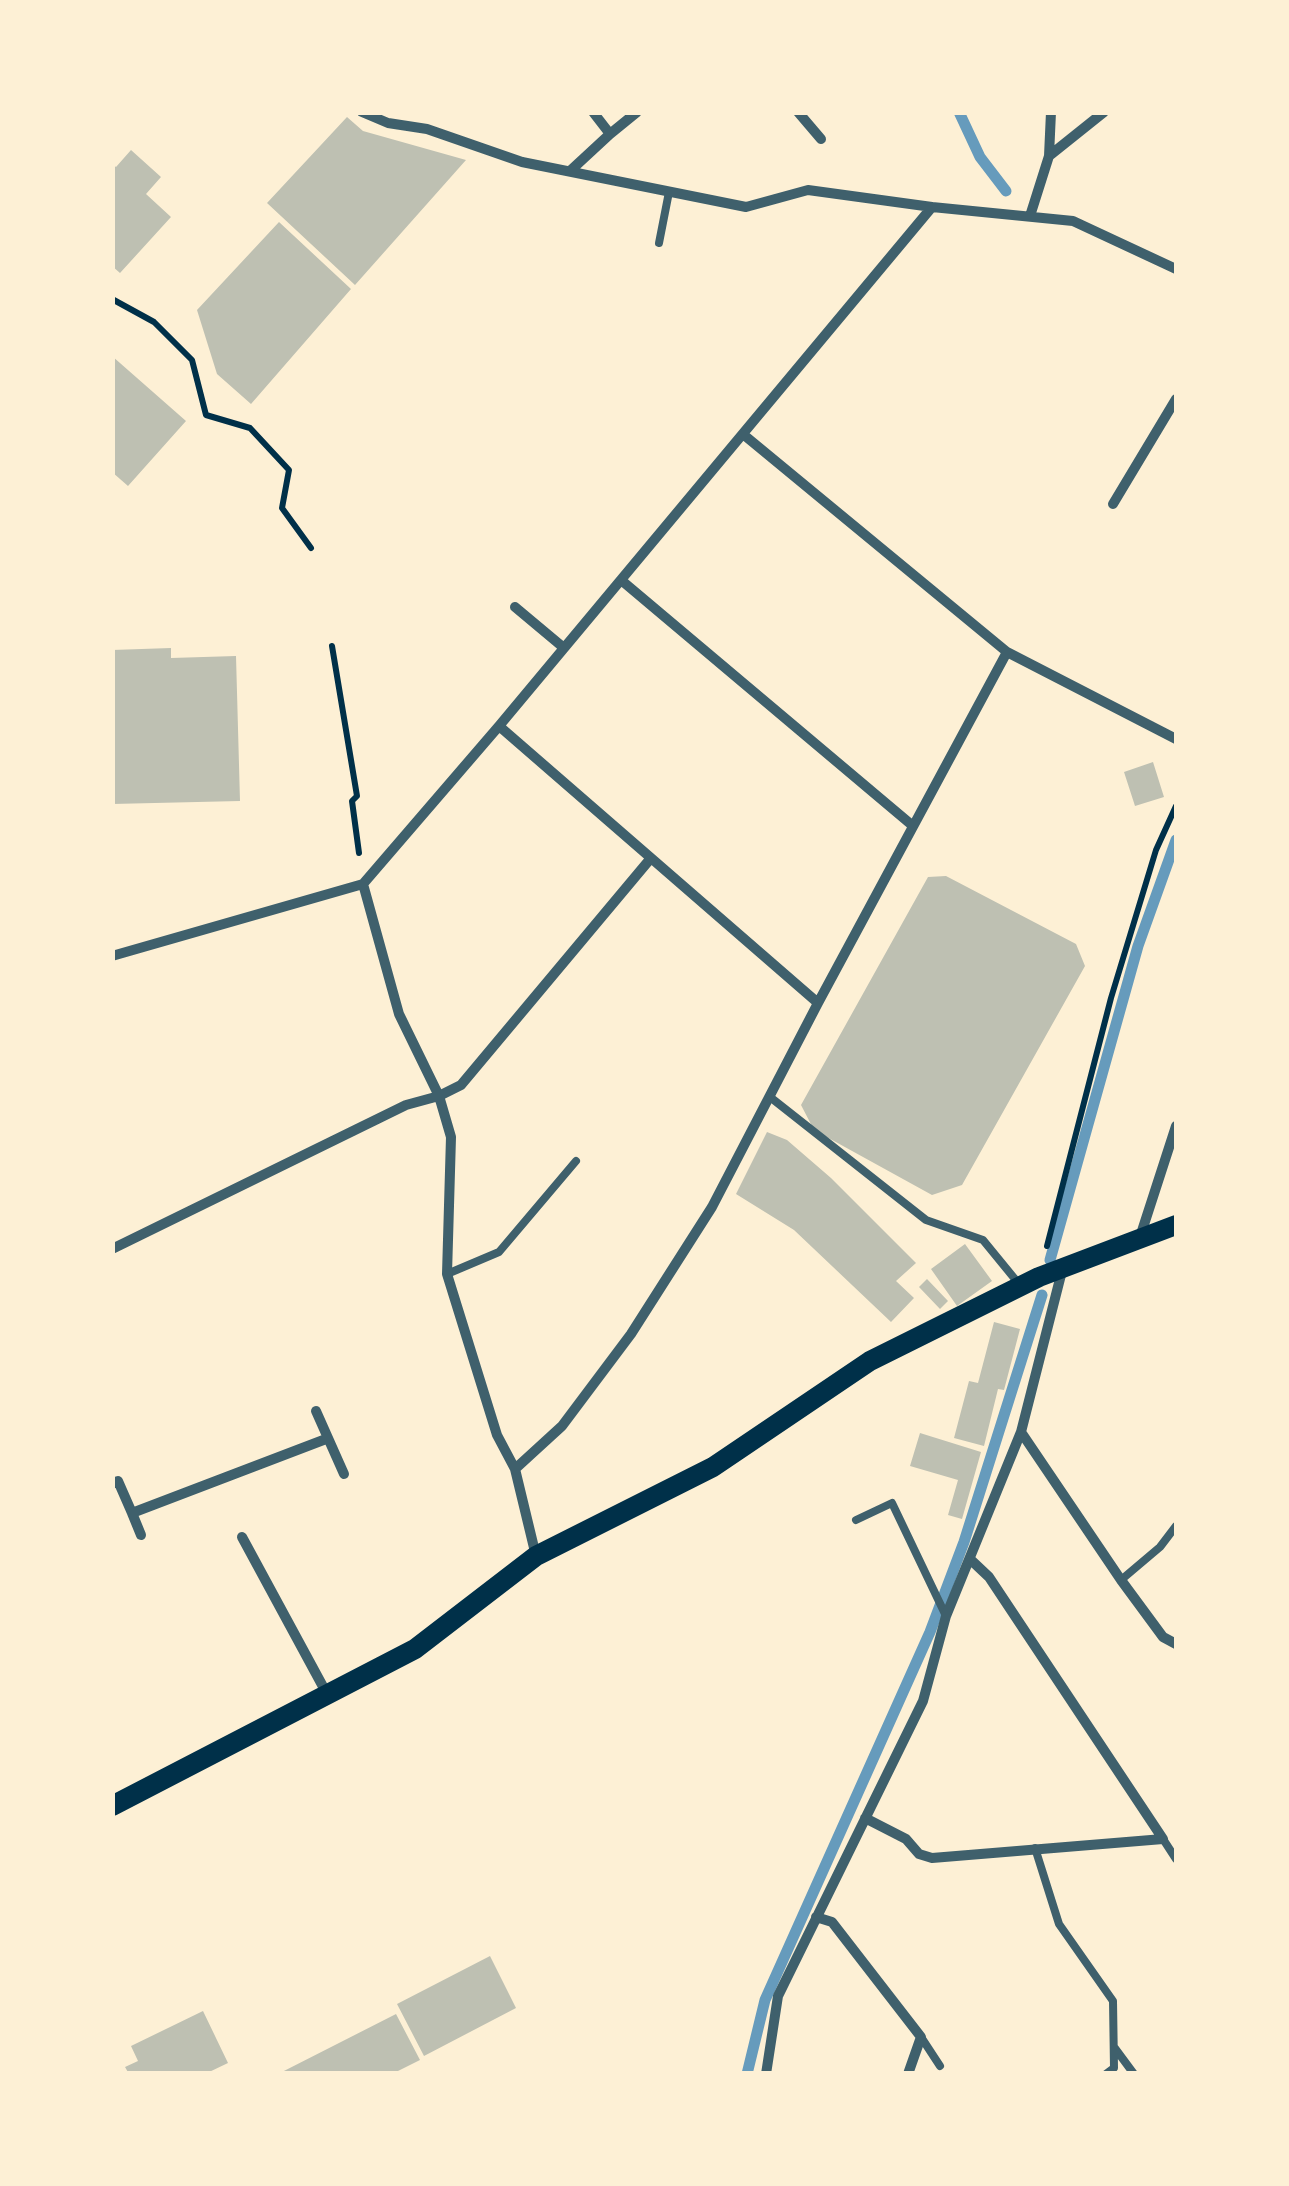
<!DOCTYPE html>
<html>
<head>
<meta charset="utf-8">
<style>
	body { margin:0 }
	#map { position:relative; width:1289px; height:2186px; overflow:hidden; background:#fdf0d5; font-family:Jost,sans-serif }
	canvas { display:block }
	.frame { position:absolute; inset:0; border:115px solid #fdf0d5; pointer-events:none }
</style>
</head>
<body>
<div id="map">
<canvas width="1289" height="2186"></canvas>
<div class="frame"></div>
</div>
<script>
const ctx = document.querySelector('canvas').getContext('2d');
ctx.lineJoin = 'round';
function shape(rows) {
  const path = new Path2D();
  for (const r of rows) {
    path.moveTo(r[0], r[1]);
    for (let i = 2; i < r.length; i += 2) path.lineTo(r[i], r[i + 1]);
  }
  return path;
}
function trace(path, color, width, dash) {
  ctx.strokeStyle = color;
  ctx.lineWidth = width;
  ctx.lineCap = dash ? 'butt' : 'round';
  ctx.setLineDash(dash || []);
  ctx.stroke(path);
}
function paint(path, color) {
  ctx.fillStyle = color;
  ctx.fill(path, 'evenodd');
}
trace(shape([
	[959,112,980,157,1006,191],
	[1050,1260,1138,946,1176,840],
	[747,2074,765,2000,930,1632,964,1542,1042,1295]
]), '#669bbc', 11);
paint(shape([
	[347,117,363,131,466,160,355,285,267,203],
	[131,150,161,177,146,194,171,217,120,273,112,266,112,164,116,167],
	[279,222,351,289,251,404,217,374,197,310],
	[112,356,186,421,128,486,112,472],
	[171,648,171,658,236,656,240,801,112,804,112,650],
	[1153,762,1164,797,1135,806,1124,772],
	[946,876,1076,944,1085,966,962,1185,932,1195,814,1130,801,1105,928,877],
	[767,1132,787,1140,831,1178,916,1263,896,1281,914,1298,891,1322,794,1230,736,1194],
	[965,1244,992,1281,957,1306,931,1269],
	[927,1279,948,1301,940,1309,919,1287],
	[994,1322,1020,1329,1004,1390,998,1389,984,1446,954,1438,969,1381,978,1383],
	[920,1433,981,1452,962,1519,948,1515,958,1480,910,1466],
	[490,1956,516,2008,424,2056,397,2004],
	[203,2011,228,2063,205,2074,129,2074,125,2067,138,2061,131,2046],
	[396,2014,420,2060,392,2074,278,2074]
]), '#bec0b2');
trace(shape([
	[112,299,154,322,192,360,206,415,250,428,289,470,282,508,311,548],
	[332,646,357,796,352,801,359,853],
	[1047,1246,1111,998,1156,850,1176,806]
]), '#003049', 6);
trace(shape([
	[659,243,669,192],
	[770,1097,926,1220,983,1240,1019,1284],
	[447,1274,499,1252,576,1161],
	[856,1520,892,1503,946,1616],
	[1121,1580,1160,1547,1176,1526],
	[1163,1839,1176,1859],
	[1035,1848,1059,1924,1113,2001,1114,2068,1106,2074],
	[921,2037,940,2066],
	[1114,2047,1134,2074]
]), '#3f606c', 8);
trace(shape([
	[362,112,388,123,427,129,522,162,746,207,808,190,932,207],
	[593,112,610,134,637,112],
	[798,112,821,139],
	[1049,156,1104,112],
	[570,171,610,134],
	[1030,216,1049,156,1051,112],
	[744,435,1007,652,1176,739],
	[1113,504,1176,399],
	[621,580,913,826],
	[515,607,564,648],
	[499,726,818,1003],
	[363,884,399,1014,439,1096,451,1137,447,1274,497,1435,515,1469],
	[112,956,363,884,499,726,932,207,1073,221,1176,269],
	[1140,1237,1176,1126],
	[112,1249,406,1105,439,1096,461,1085,651,858],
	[316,1411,344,1474],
	[1021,1432,1121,1580,1163,1637,1176,1644],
	[112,1484,118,1481,132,1513,326,1439],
	[132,1513,141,1535],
	[242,1537,327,1694],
	[536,1556,515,1469,562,1426,631,1334,712,1207,818,1003,1007,652],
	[865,1818,906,1839,919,1854,932,1858,1163,1839,989,1577,971,1560],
	[816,1917,832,1922,921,2037,908,2074],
	[766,2074,778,1996,923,1701,946,1616,1021,1432,1063,1267]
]), '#3f606c', 10);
trace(shape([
	[112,1806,415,1649,536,1556,713,1467,870,1361,1039,1277,1176,1225]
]), '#003049', 20);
</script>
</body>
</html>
